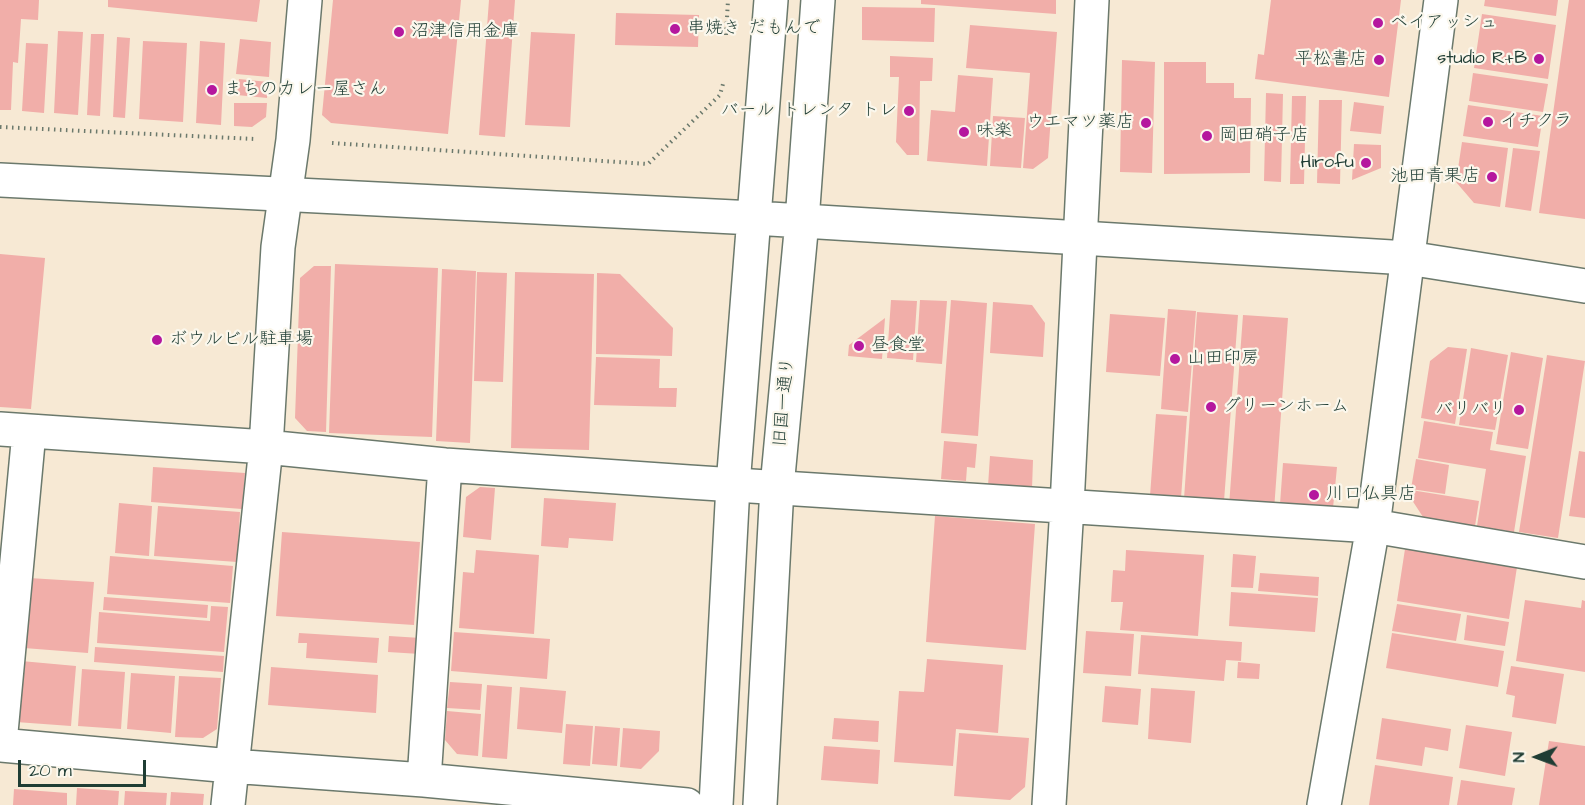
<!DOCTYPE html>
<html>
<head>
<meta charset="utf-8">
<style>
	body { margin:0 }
	#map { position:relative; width:1585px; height:805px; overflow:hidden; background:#f7e9d4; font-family:"Architects Daughter",sans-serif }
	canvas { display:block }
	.north { position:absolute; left:1507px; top:727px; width:60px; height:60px; -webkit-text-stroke:4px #fbf7ec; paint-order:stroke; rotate:269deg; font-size:16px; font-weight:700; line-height:24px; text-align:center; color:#1f3d34 }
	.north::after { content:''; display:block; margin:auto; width:21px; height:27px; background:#1f3d34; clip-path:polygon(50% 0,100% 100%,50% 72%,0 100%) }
	.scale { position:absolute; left:18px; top:760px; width:128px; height:27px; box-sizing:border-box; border:3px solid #1f3d34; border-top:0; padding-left:8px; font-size:18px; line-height:21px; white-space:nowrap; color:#1f3d34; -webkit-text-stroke:4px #fbf7ec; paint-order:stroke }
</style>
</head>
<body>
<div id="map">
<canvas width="1585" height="805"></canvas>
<div class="north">N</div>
<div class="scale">20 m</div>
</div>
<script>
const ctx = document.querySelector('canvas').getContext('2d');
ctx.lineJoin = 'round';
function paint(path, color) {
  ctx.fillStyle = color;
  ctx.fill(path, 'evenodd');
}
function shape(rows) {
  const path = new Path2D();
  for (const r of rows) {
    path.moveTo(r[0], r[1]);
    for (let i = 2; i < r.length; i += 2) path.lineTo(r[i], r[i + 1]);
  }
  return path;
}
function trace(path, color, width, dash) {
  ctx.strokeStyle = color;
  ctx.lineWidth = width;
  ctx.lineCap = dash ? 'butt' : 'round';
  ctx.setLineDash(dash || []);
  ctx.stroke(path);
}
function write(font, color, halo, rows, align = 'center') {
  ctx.font = font + ' "Architects Daughter","Klee One",sans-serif';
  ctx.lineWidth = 4.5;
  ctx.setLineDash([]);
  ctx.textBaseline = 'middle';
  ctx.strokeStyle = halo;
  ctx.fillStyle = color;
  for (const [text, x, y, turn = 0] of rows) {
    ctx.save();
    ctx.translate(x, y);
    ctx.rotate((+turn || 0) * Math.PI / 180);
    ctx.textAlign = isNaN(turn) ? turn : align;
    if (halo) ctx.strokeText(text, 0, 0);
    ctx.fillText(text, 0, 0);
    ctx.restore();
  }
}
paint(shape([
	[0,0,39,0,38,20,21,19,18,63,13,62,11,110,0,110],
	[108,0,260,0,257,22,108,7],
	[333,0,461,0,448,134,331,123,322,115],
	[489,0,515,0,505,137,479,135],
	[921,0,1056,0,1056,14,921,4],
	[1271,0,1401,0,1389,97,1255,79,1258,54,1264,55],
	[1485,0,1558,0,1556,16,1484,6],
	[1569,0,1585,0,1585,219,1539,213],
	[862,7,935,8,934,42,862,40],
	[616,13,699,15,698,47,615,45],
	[1482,14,1556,25,1548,79,1474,68],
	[970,25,1057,32,1048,158,1033,169,1023,168,1030,73,966,68],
	[58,31,83,32,78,115,54,113],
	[531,32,575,34,570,127,525,125],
	[91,34,104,34,100,116,87,115],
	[117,37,130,38,125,118,113,117],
	[240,39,271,42,269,77,236,74],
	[143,41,187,43,183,122,139,119],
	[200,41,225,43,221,125,196,123],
	[26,43,48,44,44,113,22,111],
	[890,56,933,58,932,81,920,81,919,155,907,155,896,142,899,77,890,77],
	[1122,60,1155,62,1152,173,1120,172],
	[1164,62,1206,62,1206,83,1234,83,1234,98,1251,98,1250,173,1164,174],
	[1473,73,1548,84,1543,112,1469,101],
	[958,75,993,78,987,166,927,161,931,110,955,112],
	[239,79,268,82,267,98,237,95],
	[1266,93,1283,94,1281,182,1264,181],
	[1292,96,1306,96,1304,184,1290,184],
	[1319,100,1342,100,1340,184,1317,183],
	[1354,102,1384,106,1381,134,1350,131],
	[234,103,267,103,266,117,252,127,234,126],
	[1468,105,1543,116,1538,147,1463,136],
	[993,116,1025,118,1021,168,990,166],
	[1462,142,1508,148,1500,207,1474,203,1456,182],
	[1354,144,1381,145,1381,168,1352,180],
	[1513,148,1540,151,1531,211,1505,207],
	[0,254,45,258,31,409,0,407],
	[335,264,438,268,432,437,329,433],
	[314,266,331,266,326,432,307,431,295,418,300,278],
	[442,269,476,271,470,443,436,441],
	[477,272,507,273,503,382,474,381],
	[515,272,594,274,589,450,511,448],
	[597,273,620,274,673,328,672,356,596,354],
	[891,300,917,301,913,360,887,358],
	[920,300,947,301,942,364,916,362],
	[951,300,987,303,978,436,941,433],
	[993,302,1032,305,1045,323,1043,357,990,353],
	[1168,309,1196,311,1188,412,1161,409],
	[1197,312,1238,315,1224,501,1184,499],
	[1110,314,1165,318,1160,376,1106,372],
	[1243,315,1288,318,1274,510,1229,506],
	[885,318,882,359,848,356,849,345],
	[1448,347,1467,349,1455,424,1421,418,1430,361],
	[1471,348,1508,355,1495,430,1459,425],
	[1511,352,1543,358,1528,449,1496,444],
	[1547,355,1585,361,1558,538,1519,532],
	[596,357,660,359,659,388,677,388,676,407,594,405],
	[1156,414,1187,416,1181,498,1150,496],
	[1424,421,1493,432,1490,450,1526,456,1514,532,1477,526,1486,469,1418,458],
	[944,441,977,444,975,468,967,467,966,481,941,479],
	[1579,451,1585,452,1585,518,1569,516],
	[990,456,1033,460,1032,489,988,486],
	[1416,459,1449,465,1445,494,1411,489],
	[1283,463,1337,467,1333,508,1280,504],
	[153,467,245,473,242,509,151,502],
	[480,487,495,488,491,540,463,537,466,497],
	[1411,490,1479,501,1475,526,1423,517,1410,497],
	[544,498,616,503,613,541,569,538,568,548,541,546],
	[119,503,152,506,149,556,115,553],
	[158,506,240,512,237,562,154,556],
	[935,516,1035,524,1026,650,926,642],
	[282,532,420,542,414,625,276,616],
	[1405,549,1517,567,1509,619,1397,601],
	[476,550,539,555,534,634,459,628,463,572,474,573],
	[1126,550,1204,555,1198,636,1120,630,1123,602,1111,602,1113,570,1125,571],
	[1233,554,1256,556,1253,588,1231,587],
	[110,556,233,566,230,603,107,594],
	[1260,573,1319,577,1318,596,1258,591],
	[29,578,94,582,88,653,24,648],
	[1231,592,1318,598,1315,632,1229,626],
	[104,597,208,605,207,618,103,610],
	[1525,600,1581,608,1582,600,1585,601,1585,672,1516,661],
	[1397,604,1461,614,1456,641,1392,631],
	[211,606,228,607,224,652,97,643,99,612,210,621],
	[1467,615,1509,622,1505,646,1464,640],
	[1086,631,1134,634,1131,676,1083,673],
	[454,632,550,639,547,679,451,671],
	[299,633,379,638,377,663,306,658,307,643,298,643],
	[1392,633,1504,651,1498,687,1386,668],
	[1141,635,1242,642,1241,661,1226,660,1224,681,1138,674],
	[389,636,421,638,420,654,388,652],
	[95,647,224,656,223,672,94,662],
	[927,659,1003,665,998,733,956,729,953,766,894,762,899,691,924,692],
	[21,661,76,666,71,726,16,722],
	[1238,662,1260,664,1259,679,1237,678],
	[1511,666,1564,674,1556,724,1512,717,1515,696,1506,694],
	[271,667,378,675,376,713,268,705],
	[82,669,125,672,121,729,78,726],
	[131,673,175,676,171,733,127,729],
	[179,676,221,678,217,729,203,738,175,737],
	[450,682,482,684,480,710,447,708],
	[487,685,512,687,507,759,482,757],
	[1105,686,1141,689,1138,725,1102,722],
	[520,687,566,691,562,733,517,729],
	[1151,688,1195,691,1191,743,1148,739],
	[447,711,481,714,478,756,457,754,445,740],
	[834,718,879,721,878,742,832,739],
	[1382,718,1451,729,1448,751,1425,747,1422,766,1376,759],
	[566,724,593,726,590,766,563,764],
	[1466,725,1512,732,1505,776,1459,768],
	[595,726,620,728,617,766,592,764],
	[623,728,660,731,659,751,641,769,620,767],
	[959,733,1029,738,1025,787,1010,800,954,796],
	[1549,741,1585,746,1585,805,1539,805],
	[824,746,880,750,878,784,821,780],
	[1375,765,1453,777,1449,805,1369,805],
	[1461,780,1515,788,1512,805,1457,805],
	[77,788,119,791,118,805,76,805],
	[14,789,67,793,67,805,13,805],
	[125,791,167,793,166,805,124,805],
	[171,792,204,794,203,805,170,805]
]), '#f1aea9');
const street = shape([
	[0,429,266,447,445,465,689,482,1373,526,1585,562],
	[0,743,29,432],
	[0,745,231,766,424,780,687,805],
	[424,780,445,465],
	[228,805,266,447,278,247,293,140,305,0],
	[1049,805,1067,506,1092,0],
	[1324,805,1373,526,1441,0]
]);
const secondary = shape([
	[0,180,754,218,1408,258,1585,286],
	[716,805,733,485,771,0],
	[760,805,777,487,802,221,818,0]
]);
trace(street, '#6b796c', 36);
trace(secondary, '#6b796c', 36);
trace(shape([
	[726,35,728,0],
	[0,127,255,139],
	[332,143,648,164,720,95,723,84]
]), '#6b796c', 4, [1.5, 4.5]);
trace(street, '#fff', 33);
trace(secondary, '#fff', 33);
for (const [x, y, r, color] of [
	[1378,23,6,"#b5179e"],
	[675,29,6,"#b5179e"],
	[399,32,6,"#b5179e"],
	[1539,59,6,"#b5179e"],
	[1379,60,6,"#b5179e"],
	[212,90,6,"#b5179e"],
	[909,111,6,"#b5179e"],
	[1488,122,6,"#b5179e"],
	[1146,123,6,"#b5179e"],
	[964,132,6,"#b5179e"],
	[1207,136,6,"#b5179e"],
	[1366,163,6,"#b5179e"],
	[1492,177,6,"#b5179e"],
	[157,340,6,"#b5179e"],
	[859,346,6,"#b5179e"],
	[1175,359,6,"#b5179e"],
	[1211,407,6,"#b5179e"],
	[1519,410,6,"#b5179e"],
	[1314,495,6,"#b5179e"]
]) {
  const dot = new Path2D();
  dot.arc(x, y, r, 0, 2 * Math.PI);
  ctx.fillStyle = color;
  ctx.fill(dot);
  trace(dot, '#fbf7ec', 2);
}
write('18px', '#1f3d34', '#fbf7ec', [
	["ベイアッシュ",1390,23],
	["串焼き だもんで",687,29],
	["沼津信用金庫",411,32],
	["studio R+B",1527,59,"right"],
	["平松書店",1367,60,"right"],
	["まちのカレー屋さん",224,90],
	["バール トレンタ トレ",897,111,"right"],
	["イチクラ",1500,122],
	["ウエマツ薬店",1134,123,"right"],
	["味楽",976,132],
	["岡田硝子店",1219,136],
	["Hirofu",1354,163,"right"],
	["池田青果店",1480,177,"right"],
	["ボウルビル駐車場",169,340],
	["昼食堂",871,346],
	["山田印房",1187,359],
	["グリーンホーム",1223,407],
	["バリバリ",1507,410,"right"],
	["川口仏具店",1326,495]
], 'left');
write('18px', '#1f3d34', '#fbf7ec', [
	["旧国一通り",785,402,-85]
]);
</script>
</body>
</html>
